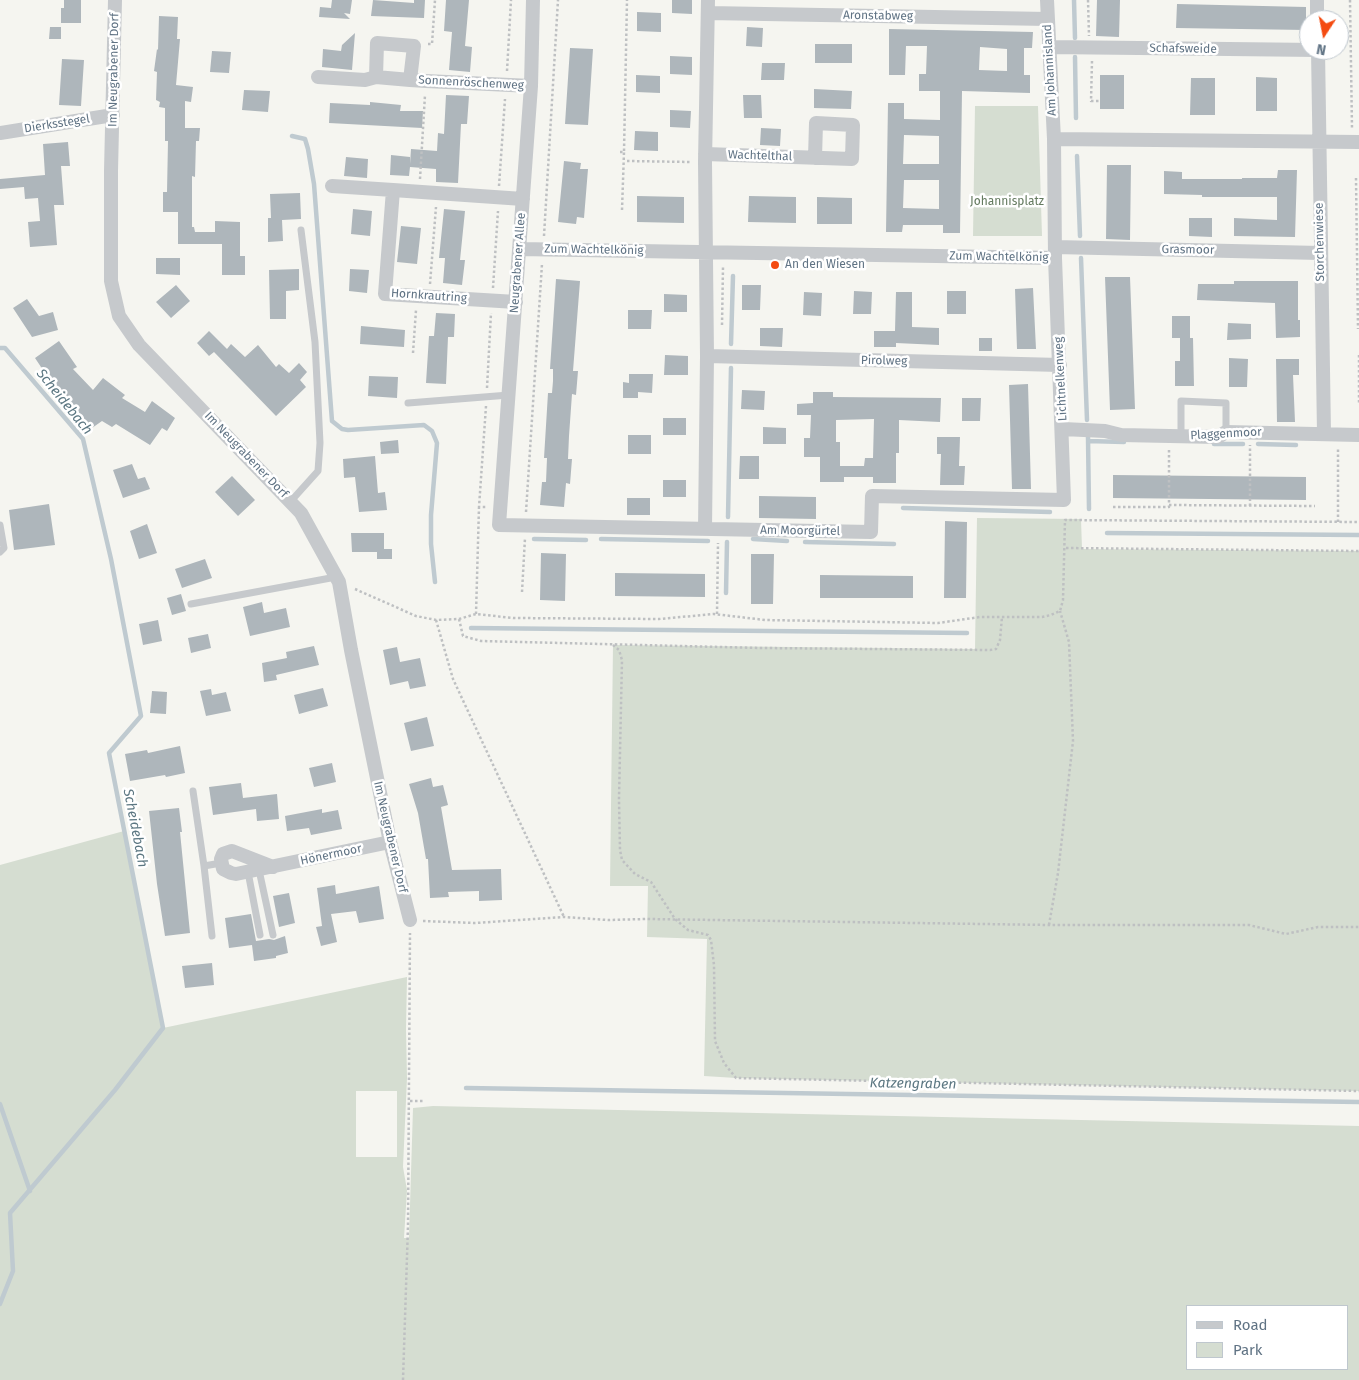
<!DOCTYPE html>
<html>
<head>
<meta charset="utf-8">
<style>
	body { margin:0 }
	#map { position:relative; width:1359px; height:1380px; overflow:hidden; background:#f5f5f0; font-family:"Fira Sans",sans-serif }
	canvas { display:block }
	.legend { position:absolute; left:1186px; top:1305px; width:162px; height:65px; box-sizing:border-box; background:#fff; border:1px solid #bfc7ce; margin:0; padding:6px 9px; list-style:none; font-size:15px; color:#607384 }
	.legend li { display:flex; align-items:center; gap:10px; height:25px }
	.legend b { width:25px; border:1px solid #bfc7ce }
	.north { position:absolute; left:1299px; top:10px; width:50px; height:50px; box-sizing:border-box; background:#fff; border:1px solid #bfc7ce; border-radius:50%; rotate:191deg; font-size:14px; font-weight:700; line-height:20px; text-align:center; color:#607384 }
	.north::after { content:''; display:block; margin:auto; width:18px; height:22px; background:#f44b11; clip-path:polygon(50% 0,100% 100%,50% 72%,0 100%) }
</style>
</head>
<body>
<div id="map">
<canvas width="1359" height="1380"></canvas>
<ul class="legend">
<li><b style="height:6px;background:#c6c9cc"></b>Road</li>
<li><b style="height:14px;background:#d5ddd1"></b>Park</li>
</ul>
<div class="north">N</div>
</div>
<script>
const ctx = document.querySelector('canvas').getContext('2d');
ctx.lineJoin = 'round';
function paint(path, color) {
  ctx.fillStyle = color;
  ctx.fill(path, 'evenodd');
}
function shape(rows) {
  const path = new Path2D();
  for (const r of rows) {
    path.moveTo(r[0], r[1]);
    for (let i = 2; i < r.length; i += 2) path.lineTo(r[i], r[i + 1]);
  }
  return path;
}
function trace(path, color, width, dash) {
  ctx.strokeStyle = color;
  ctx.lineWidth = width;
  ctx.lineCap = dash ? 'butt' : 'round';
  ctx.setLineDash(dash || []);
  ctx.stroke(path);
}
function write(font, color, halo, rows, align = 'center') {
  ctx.font = font + ' "Fira Sans",sans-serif';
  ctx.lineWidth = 5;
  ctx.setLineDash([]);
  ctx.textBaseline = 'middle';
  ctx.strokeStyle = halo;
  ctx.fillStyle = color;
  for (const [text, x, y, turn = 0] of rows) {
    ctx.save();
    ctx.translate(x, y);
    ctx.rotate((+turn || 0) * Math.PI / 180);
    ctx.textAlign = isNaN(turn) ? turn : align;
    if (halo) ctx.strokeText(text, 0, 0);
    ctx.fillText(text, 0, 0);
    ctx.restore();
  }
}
paint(shape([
	[975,106,1038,106,1042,236,973,236],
	[977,518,1081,519,1082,549,1359,551,1359,1091,736,1078,704,1076,707,939,647,937,648,886,610,886,613,645,975,649],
	[124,831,163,1028,407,977,406,1029,407,1078,403,1167,407,1190,404,1238,409,1238,413,1108,433,1106,1359,1126,1359,1380,0,1380,0,865],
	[356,1091,397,1091,397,1157,356,1157],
	[1188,1306,1348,1306,1348,1369,1188,1369]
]), '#d5ddd1');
trace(shape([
	[1074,0,1075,38],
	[1075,57,1076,118],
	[292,136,305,139,308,149,314,184,332,421,342,429,348,430,424,425,432,431,437,443,431,515,431,544,435,582],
	[1077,156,1080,236],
	[1081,258,1087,420],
	[731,344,733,276],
	[0,348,5,348,83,439,111,559,141,716,109,753,163,1028,115,1090,10,1213,13,1271,0,1304],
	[1088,437,1089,509],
	[1088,441,1124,442],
	[1214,444,1243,444],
	[1258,444,1296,445],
	[903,508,1050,512],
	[728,517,731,368],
	[1107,533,1359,535],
	[534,539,586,540],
	[601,539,708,541],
	[753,539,787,541],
	[805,542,894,544],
	[726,593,727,542],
	[471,628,967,633],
	[466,1088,1359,1102],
	[0,1104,30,1191]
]), '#bfcad0', 4.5);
paint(shape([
	[64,0,81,0,81,23,61,23,61,8,64,8],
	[332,0,352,0,350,14,344,13,350,19,319,17,320,7,331,8],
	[373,0,414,3,414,0,425,0,424,18,371,16],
	[446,0,469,0,465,46,472,47,470,72,449,70,452,32,444,31],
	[672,0,692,0,692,14,672,13],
	[1097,0,1120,0,1119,37,1096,36],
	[1177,4,1306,7,1306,30,1176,28],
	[637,12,661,13,661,32,637,31],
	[159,16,178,17,177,39,180,39,176,85,193,87,191,102,185,101,185,128,200,128,199,141,196,141,195,177,192,176,192,227,194,227,195,232,215,232,215,221,240,222,240,256,245,256,245,275,222,275,222,244,178,244,178,212,163,212,163,192,167,192,168,141,165,141,165,108,159,107,160,102,156,100,157,72,154,71,157,49,158,50],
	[50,27,61,27,61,39,49,39],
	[747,27,763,28,762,47,746,46],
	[889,29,1033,32,1032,48,1024,48,1024,75,1030,75,1030,93,962,91,960,233,943,233,943,225,903,225,902,232,886,232,888,103,904,103,904,119,940,120,940,91,919,91,919,74,926,74,927,46,906,46,905,75,889,75],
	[980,47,1007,49,1007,71,979,70],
	[904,135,939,136,939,164,903,164],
	[904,180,939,180,939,209,903,208],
	[355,33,352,70,322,67,323,49,341,51,342,45],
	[815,44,852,44,852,63,815,63],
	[570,48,593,49,588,125,565,124],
	[212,51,231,52,229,73,210,72],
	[670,56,692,57,692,75,670,74],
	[62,59,84,60,81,106,59,105],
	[762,63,785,63,784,80,761,80],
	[636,75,660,76,660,93,636,92],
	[1100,75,1124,75,1124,109,1100,109],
	[1256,77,1277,78,1277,111,1256,111],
	[1191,78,1215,78,1215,115,1190,115],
	[814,89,852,91,851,109,814,108],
	[244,90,270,91,268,112,242,110],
	[446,95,469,96,467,124,461,124,458,183,436,182,436,169,410,167,409,176,390,175,391,155,410,157,410,164,411,149,437,151,438,133,444,134],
	[743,95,761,95,762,118,744,118],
	[370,102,401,105,400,111,423,111,422,128,329,123,330,103,370,105],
	[670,110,691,111,690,128,670,127],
	[761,128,781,129,780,146,760,145],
	[635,131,658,132,658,151,634,150],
	[68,142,70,166,61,166,64,205,54,205,57,245,30,247,28,222,40,221,38,198,25,199,24,187,0,189,0,179,45,175,43,144],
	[346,157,368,159,367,178,344,176],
	[564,161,581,163,580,169,588,169,584,218,577,217,576,224,558,222],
	[1107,165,1131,165,1130,240,1106,239],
	[1278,170,1297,170,1295,237,1234,236,1234,218,1277,220,1277,197,1202,197,1202,195,1164,194,1164,171,1182,172,1182,179,1242,179,1242,178,1277,178],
	[300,193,301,219,282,220,283,241,268,242,268,218,271,218,270,194],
	[637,196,684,197,684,223,637,222],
	[749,196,796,197,796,223,748,222],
	[817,197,852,198,852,224,817,224],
	[353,209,372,211,370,236,351,234],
	[444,209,465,211,460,260,465,260,462,285,443,283,445,258,439,258],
	[1189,218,1212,218,1212,237,1189,236],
	[401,226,421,228,417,264,397,262],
	[156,258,180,258,180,275,156,274],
	[299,269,299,290,286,291,286,319,270,319,269,270],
	[350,269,369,270,367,293,349,291],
	[1105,277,1130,277,1135,409,1110,410],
	[556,279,580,281,573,371,578,371,576,395,572,394,569,436,568,459,572,459,570,484,566,483,564,507,540,505,542,482,546,482,547,458,544,458,548,393,552,393,553,381,553,369,550,369],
	[1234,281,1298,281,1298,320,1300,320,1300,337,1276,338,1275,303,1197,300,1198,284,1234,284],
	[176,285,190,301,171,318,156,302],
	[742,285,761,285,760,310,742,310],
	[1033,288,1036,349,1017,349,1015,289],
	[854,291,872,292,871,314,853,314],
	[947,291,966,291,966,314,947,314],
	[804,292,822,293,821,316,803,315],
	[896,292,912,292,912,327,939,328,939,345,896,343,896,347,874,347,874,331,895,331],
	[664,294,687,295,687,312,664,312],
	[27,299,39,316,53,312,58,330,32,337,13,308],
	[628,310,652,310,651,329,628,329],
	[436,313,455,314,454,337,448,337,446,384,426,383,429,336,434,336],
	[1172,316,1190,316,1190,338,1193,338,1194,386,1175,386,1175,361,1180,361,1180,338,1182,338,1172,338],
	[1228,323,1251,324,1251,339,1227,340],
	[361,326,405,330,404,347,360,344],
	[760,328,783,328,782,347,760,346],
	[209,331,227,349,231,344,245,357,258,345,276,367,279,364,289,373,299,363,307,372,300,380,306,387,276,416,214,352,209,356,197,343],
	[979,338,992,338,992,351,979,351],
	[59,341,77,367,73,369,93,390,103,378,125,395,122,398,145,412,152,401,175,418,167,431,162,428,150,445,116,424,112,427,102,421,92,428,71,403,67,408,56,401,61,397,35,358],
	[665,355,688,356,688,375,664,375],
	[1229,358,1248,359,1247,387,1229,387],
	[1276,359,1299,359,1299,375,1293,375,1295,422,1277,422],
	[629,374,653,374,652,393,638,392,638,398,623,398,623,382,629,383],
	[369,376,398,377,397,398,368,396],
	[1028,384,1031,489,1012,489,1009,385],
	[742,390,765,391,764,410,741,409],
	[813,392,833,392,833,397,941,398,940,422,899,420,899,453,896,453,896,483,873,483,873,477,844,477,844,482,820,482,820,457,804,457,804,438,810,438,811,415,797,415,797,404,813,403],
	[874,419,873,458,865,458,864,466,840,466,840,442,836,442,836,420],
	[962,398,981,398,980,421,962,421],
	[663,418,686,418,686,435,663,435],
	[763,427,786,428,786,444,763,444],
	[628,435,651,435,651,454,628,454],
	[937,437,960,437,959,466,965,466,964,485,940,485,941,454,937,454],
	[398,440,399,453,381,454,380,442],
	[375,456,378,493,385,492,387,510,359,512,355,477,344,478,343,459],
	[740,456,759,456,759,479,739,479],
	[132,464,138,479,145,477,150,489,123,498,113,470],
	[1113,475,1306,477,1306,500,1113,498],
	[232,476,255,500,238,516,215,492],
	[663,480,686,480,686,497,663,497],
	[759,496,816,497,816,519,759,518],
	[627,498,650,498,650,515,627,515],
	[49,504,55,545,14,550,9,510],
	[945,521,967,522,966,598,944,598],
	[147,524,157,553,139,559,130,531],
	[351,533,384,533,384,549,392,549,392,559,377,559,377,552,352,552],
	[541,553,566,554,565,601,540,600],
	[751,554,774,554,773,604,751,604],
	[205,559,212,578,182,588,175,569],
	[615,573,705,574,705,597,615,596],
	[820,575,913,576,913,598,820,598],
	[181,594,186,611,172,615,167,598],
	[262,602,264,613,286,608,290,627,250,636,243,607],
	[158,620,162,641,143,645,139,624],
	[208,634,211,648,191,653,188,638],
	[314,646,319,665,276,675,277,680,264,682,262,663,287,658,286,652],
	[397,647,400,662,420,658,426,686,410,689,408,681,390,685,383,650],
	[323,688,328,706,299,714,294,695],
	[211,689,212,695,226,692,231,711,206,716,200,691],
	[152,691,167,692,166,714,150,713],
	[427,717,434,746,411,751,404,723],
	[180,746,185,773,166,777,165,775,130,781,125,754,147,750,148,753],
	[332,763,336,782,314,787,309,768],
	[431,778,433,787,443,785,448,805,441,807,452,870,501,869,502,900,479,901,479,891,448,892,449,897,430,898,428,859,426,859,418,813,409,784],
	[241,783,243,798,277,794,279,819,257,821,256,809,213,815,209,787],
	[179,808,182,832,180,832,190,933,165,936,157,884,149,811],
	[322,809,322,813,338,810,342,829,311,835,309,828,287,831,285,816],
	[335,885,336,894,379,886,384,919,359,923,356,911,331,914,337,942,321,946,316,927,322,926,317,888],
	[289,893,295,923,279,927,273,896],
	[251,914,256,941,269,939,274,940,285,936,288,953,276,956,276,958,254,961,252,945,229,948,225,918],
	[212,963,214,985,185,988,182,966]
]), '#aeb6bb');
trace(shape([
	[1088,0,1089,36],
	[1350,0,1352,128],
	[428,44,432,44,435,0],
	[1092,61,1091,101,1100,101],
	[507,71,511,0],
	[620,152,624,152,627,0],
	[627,161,691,162],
	[1356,178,1358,329],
	[420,179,425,95],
	[499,186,505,99],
	[622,210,624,152],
	[544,236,558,0],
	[430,284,436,207],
	[493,288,498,211],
	[722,325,723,267],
	[413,353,416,310],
	[1359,355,1359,405],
	[487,388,491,313],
	[486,406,479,507,487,507],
	[1169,450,1169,505,1315,506],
	[1250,506,1250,445],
	[1113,507,1169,507,1169,505],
	[526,512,542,264],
	[1338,522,1338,448],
	[1066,548,1359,551],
	[355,589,416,616,436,620,459,619,476,614,513,618,659,619,714,614,765,620,938,623,980,617,1042,617,1051,615,1060,611,1063,600,1065,520,1359,522],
	[522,592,525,538],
	[476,614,479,507],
	[717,614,718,543],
	[459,619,463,636,481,641,761,648,990,650,996,649,1000,640,1002,617],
	[436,620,453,679,564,917],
	[613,645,619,650,622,660,619,799,620,850,622,860,635,874,651,882,675,919,688,930,708,935,711,940,714,965,715,1041,724,1063,736,1078,1359,1091],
	[423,921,475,923,564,917,608,920,647,919,1049,925,1249,925,1286,934,1318,927,1359,927],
	[1049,925,1058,873,1073,741,1069,642,1060,611],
	[410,1101,423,1101],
	[403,1380,408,1226,410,933]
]), '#bec0c2', 2.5, [2.5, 2.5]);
trace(shape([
	[408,403,509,395],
	[1181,436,1181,401,1226,403,1226,432],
	[291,501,318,471,320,443,315,342,301,230],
	[0,525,4,548,0,552],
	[191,604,336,577],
	[193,791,204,866],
	[259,870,273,935],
	[248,872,260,935],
	[212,936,204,866,221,863]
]), '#c6c9cc', 7);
trace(shape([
	[115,0,111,171,111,281,119,316,139,345,301,513,339,582,351,650,390,842,410,920],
	[533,0,531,86,499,525,871,532,872,496,1064,500,1055,258,1054,139,1047,0],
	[1317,0,1317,20],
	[708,13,1048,19],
	[1049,47,1318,50],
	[1318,50,1324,433],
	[318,77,365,80,376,77],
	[410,80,414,46,377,43,376,77,410,80,426,81,531,86],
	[0,133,113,115],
	[1054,139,1359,142],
	[705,154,852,159,853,125,816,123,815,158],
	[332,186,393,190],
	[1055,247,1320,253],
	[519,249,1055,258],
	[516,302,385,294,393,190,523,199],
	[707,356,1060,365],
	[1063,429,1105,431,1121,435,1218,437,1226,432,1359,435],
	[705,529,707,356,705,162,708,0],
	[273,867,232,851,223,854,221,859,223,869,231,873,236,874,390,842]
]), '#c6c9cc', 14);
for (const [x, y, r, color] of [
	[775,265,5,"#f44b11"]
]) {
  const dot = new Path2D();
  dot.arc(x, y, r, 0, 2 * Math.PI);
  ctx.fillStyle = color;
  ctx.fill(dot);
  trace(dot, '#fff', 2);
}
write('12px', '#607384', '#fff', [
	["Aronstabweg",878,16,1],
	["Schafsweide",1183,49,1],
	["Im Neugrabener Dorf",114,70,-89],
	["Am Johannisland",1050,70,-93],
	["Sonnenröschenweg",471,83,3],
	["Dierksstegel",57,124,-9],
	["Wachtelthal",760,156,2],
	["Storchenwiese",1320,242,-91],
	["Zum Wachtelkönig",594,250,1],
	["Grasmoor",1188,250,1],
	["Zum Wachtelkönig",999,257,1],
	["Neugrabener Allee",518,263,-86],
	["Hornkrautring",429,296,4],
	["Pirolweg",884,361,1],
	["Lichtnelkenweg",1061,379,-93],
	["Plaggenmoor",1226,434,-3],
	["Im Neugrabener Dorf",246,455,46],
	["Am Moorgürtel",800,531,1],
	["Im Neugrabener Dorf",390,837,77],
	["Hönermoor",331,855,-12]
]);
write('12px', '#657b60', '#fff', [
	["Johannisplatz",1007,202]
]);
write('12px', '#607384', '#fff', [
	["An den Wiesen",785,265]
], 'left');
write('italic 14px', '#5c7782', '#fff', [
	["Scheidebach",64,402,51],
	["Scheidebach",135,828,79],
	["Katzengraben",913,1084,1]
]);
</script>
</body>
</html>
